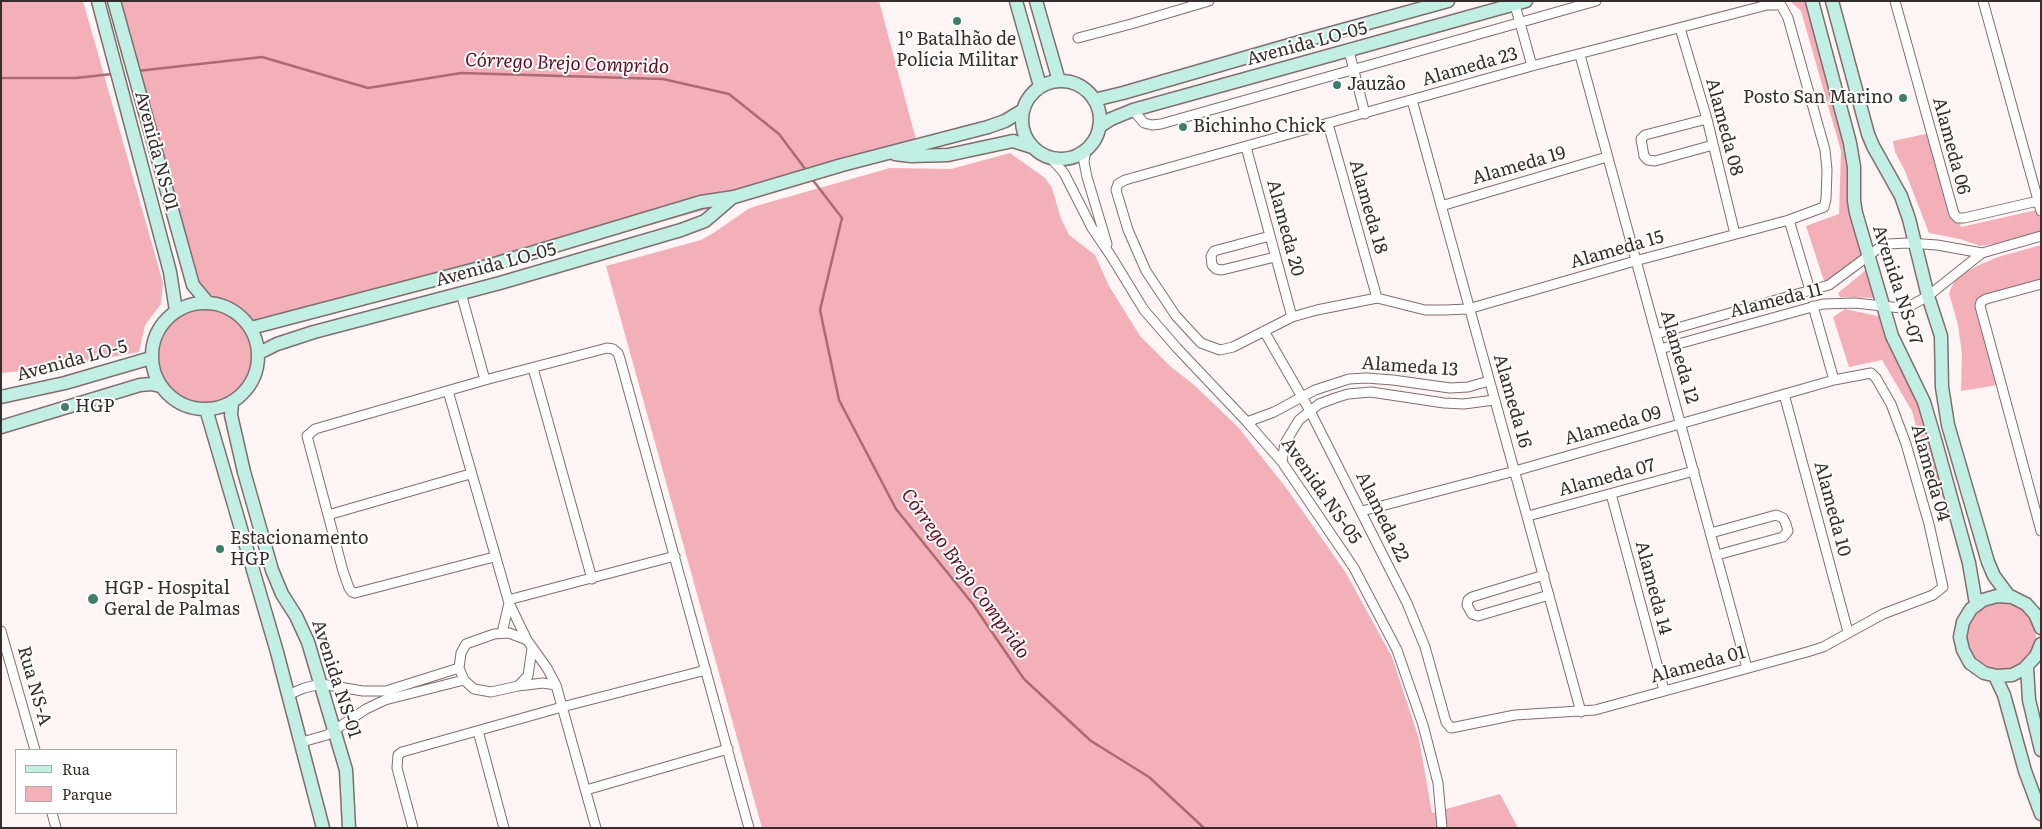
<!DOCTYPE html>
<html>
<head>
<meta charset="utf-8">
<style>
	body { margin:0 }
	#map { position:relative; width:2042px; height:829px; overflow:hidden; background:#fff5f6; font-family:Literata,serif }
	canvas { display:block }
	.frame { position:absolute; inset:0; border:2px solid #362d2e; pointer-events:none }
	.legend { position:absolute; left:15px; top:749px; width:162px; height:65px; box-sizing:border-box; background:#fff; border:1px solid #afabab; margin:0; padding:6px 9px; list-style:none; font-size:15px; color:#362d2e }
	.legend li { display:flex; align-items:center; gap:10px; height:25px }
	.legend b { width:25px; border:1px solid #afabab }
</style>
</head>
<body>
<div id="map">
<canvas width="2042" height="829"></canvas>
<div class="frame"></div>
<ul class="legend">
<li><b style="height:6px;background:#c2efe4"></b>Rua</li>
<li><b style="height:14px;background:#f3b0b8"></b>Parque</li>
</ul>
</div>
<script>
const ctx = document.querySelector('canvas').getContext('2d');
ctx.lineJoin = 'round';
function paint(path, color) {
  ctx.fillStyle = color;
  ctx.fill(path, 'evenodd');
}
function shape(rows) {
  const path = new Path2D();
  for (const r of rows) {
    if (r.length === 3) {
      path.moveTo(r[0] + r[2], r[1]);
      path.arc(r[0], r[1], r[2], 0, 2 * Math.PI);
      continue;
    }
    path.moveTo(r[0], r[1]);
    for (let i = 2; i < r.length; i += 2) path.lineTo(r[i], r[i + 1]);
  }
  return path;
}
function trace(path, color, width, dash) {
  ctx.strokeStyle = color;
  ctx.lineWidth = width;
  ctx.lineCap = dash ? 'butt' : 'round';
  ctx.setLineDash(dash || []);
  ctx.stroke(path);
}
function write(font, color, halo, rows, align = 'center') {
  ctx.font = font + ' Literata,serif';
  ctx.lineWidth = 4;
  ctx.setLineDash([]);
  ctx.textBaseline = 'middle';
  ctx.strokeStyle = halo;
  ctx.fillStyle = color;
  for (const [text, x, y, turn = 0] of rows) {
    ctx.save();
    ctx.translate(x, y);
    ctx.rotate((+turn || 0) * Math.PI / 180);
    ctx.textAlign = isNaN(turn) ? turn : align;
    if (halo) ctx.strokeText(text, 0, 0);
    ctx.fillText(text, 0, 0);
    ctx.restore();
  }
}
paint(shape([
	[1,1,83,1,163,283,161,304,145,325,139,352,46,369,1,373],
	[114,1,879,1,919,151,276,328,251,328,233,310,208,303,193,285],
	[1790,1,1814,1,1850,134,1864,254,1825,284,1806,226,1839,214,1841,151,1801,11],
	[1930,133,1961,227,2041,209,2041,231,1994,244,1980,246,1960,239,1929,233,1905,171,1895,152,1893,141],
	[1010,153,1045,178,1052,188,1061,219,1069,235,1095,255,1109,286,1140,336,1171,367,1193,384,1238,427,1287,489,1346,573,1392,657,1419,739,1432,813,1500,794,1518,828,762,828,606,266,701,240,715,232,748,209,756,206,890,168,951,169],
	[2041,245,2041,280,1981,299,2004,384,1961,391,1962,354,1958,325,1949,293,1956,278,1977,266,1998,257],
	[1871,266,1881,298,1840,297,1838,293],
	[1845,309,1887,318,1918,389,1952,493,1936,499,1912,411,1882,360,1849,367,1833,317],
	[205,356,46],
	[2001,636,35]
]), '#f3b0b8');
trace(shape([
	[137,71,262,57,368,88,461,73,663,79,729,94,779,134,806,170],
	[1,78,76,78,112,74],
	[812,179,842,218,820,310,839,400,896,509,972,603,1024,679,1091,741,1149,777,1204,828]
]), '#aa6b73', 2.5);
const street = shape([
	[1895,1,1954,214,1958,218,1964,218,2038,201],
	[1983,1,2041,211],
	[1515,5,1532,66],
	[1767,5,1781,5,1788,18,1825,150,1827,170,1826,199,1824,207,1789,220,1635,261,1468,309,1445,310,1425,310,1377,298,1317,310,1292,317,1233,347,1220,350,1201,343,1176,316,1146,271,1128,230,1116,190,1118,184,1125,180,1532,66,1767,5],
	[1680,28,1707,119,1735,234],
	[1078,38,1131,24,1209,1],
	[1349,51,1365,114],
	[1580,55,1747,668],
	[1412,100,1581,712],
	[1133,110,1144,123,1152,125,1161,124,1596,1],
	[1707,119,1645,135,1641,139,1644,156,1648,160,1655,161,1713,145],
	[1328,124,1377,298],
	[1246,147,1292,317],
	[1086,149,1084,162,1087,177,1107,244],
	[1050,157,1064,173,1092,228,1111,256,1144,310,1177,348,1247,422,1282,462,1354,568,1397,650,1423,725,1438,783,1442,828],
	[1441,206,1607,157],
	[1789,220,1810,290],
	[1270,236,1214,251,1211,256,1212,265,1216,269,1222,270,1275,257],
	[2041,284,1986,299,1981,302,1980,306,2041,531],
	[461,293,485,380],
	[1813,306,1834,380],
	[1264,331,1310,411,1407,603,1425,647,1446,722,1451,728,1515,715,1595,710,1807,652,1823,647,1883,614,1933,595,1943,587,1929,524,1906,444,1891,404,1876,378,1871,373,1834,380,1515,471,1362,511],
	[1656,334,1829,285,1879,248,1888,244,1908,243,1937,245,1982,253],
	[1660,349,1823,304,1855,303,1901,308,1910,306,1928,296,1982,253,2041,236],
	[533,368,592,579],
	[448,391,509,603,527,640,547,668,556,685,596,828],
	[1784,394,1848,632],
	[1247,422,1274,412,1315,390,1349,379,1366,378,1393,380,1450,388,1468,387,1489,381],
	[1282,462,1285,443,1299,420,1319,404,1335,398,1348,394,1371,392,1444,403,1464,404,1494,400],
	[1611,494,1664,690],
	[328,515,470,474],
	[1528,516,1694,471],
	[1711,533,1776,515,1783,518,1786,524,1788,531,1783,537,1717,555],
	[494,557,355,593,352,592,349,588,343,571,307,436,315,429,485,380,607,348,613,349,618,353,620,359,749,828],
	[1544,575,1472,597,1468,600,1467,605,1472,614,1478,616,1549,595],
	[508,600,675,556],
	[1,631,35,750],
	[502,633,509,603],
	[527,640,509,633,494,634,466,644,461,653,459,668,464,680,474,689,491,692,518,686,528,676,532,648],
	[518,686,543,683,556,685],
	[288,695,304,688,321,684,363,691,386,691,459,668],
	[478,731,504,828],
	[302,742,327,735,366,709,385,700,464,680],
	[586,790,728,749],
	[52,813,56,828],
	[413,828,397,768,398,755,402,752,562,707,706,670]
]);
const secondary = shape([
	[98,1,170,272,176,311],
	[114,1,193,285,208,303],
	[1016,1,1040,86],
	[1036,1,1059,81],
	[1812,1,1850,143,1854,167,1854,201,1856,213,1892,336,1924,402,1936,443,1969,563,1976,604],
	[1832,1,1868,134,1873,146,1901,196,1909,219,1928,296,1941,336,1942,387,1948,425,1988,562,1994,576,2009,596],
	[1061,120,39],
	[1094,100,1123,93,1310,39,1448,1],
	[1099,127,1111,119,1133,110,1526,1],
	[895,154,911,156,948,155,1013,141,1032,147],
	[205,356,53],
	[251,328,491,265,701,202,734,197,842,165,988,127,1005,121,1023,110],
	[259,353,277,344,314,332,500,283,681,230,705,221,733,197],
	[1,397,65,383,151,358],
	[232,403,231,415,244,472,272,570,282,594,296,616,308,642,346,770,349,828],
	[206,409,277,652,323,828],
	[1,427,140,385,151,384,160,386],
	[2041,628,2035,614,2026,604,2012,597,1997,596,1983,600,1971,609,1963,622,1960,637,1963,650,1970,663,1984,673,1997,676,2012,675,2024,669,2036,656,2041,644],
	[2027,667,2029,700,2041,750],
	[1995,676,2004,695,2025,771,2041,814]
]);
trace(street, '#826d6f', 11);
trace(secondary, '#826d6f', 15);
trace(street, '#fff', 9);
trace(secondary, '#c2efe4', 12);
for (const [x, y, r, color] of [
	[957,21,5,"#407e6b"],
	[1337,85,5,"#407e6b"],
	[1903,98,5,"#407e6b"],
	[1183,127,5,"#407e6b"],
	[65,407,5,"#407e6b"],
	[220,549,5,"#407e6b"],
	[93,599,6,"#407e6b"]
]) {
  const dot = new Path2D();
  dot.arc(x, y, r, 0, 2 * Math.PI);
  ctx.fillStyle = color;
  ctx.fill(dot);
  trace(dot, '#fff', 2);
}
write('18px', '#362d2e', '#fff', [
	["1º Batalhão de",957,40,"center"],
	["Polícia Militar",957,61,"center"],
	["Jauzão",1347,85],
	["Posto San Marino",1893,98,"right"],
	["Bichinho Chick",1193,127],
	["HGP",75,407],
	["Estacionamento",230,539],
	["HGP",230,560],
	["HGP - Hospital",104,589],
	["Geral de Palmas",104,610]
], 'left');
write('18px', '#362d2e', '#fff', [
	["Avenida LO-05",1307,44,-15],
	["Alameda 23",1470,67,-16],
	["Alameda 08",1724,127,75],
	["Alameda 06",1951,146,75],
	["Avenida NS-01",156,151,75],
	["Alameda 19",1519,166,-16],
	["Alameda 18",1368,207,74],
	["Alameda 20",1285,228,75],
	["Alameda 15",1617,250,-16],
	["Avenida LO-05",496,265,-15],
	["Avenida NS-07",1897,285,72],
	["Alameda 11",1776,301,-14],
	["Alameda 12",1679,357,74],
	["Avenida LO-5",72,361,-15],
	["Alameda 13",1410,367,4],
	["Alameda 16",1512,401,74],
	["Alameda 09",1613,426,-16],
	["Alameda 04",1930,473,74],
	["Alameda 07",1607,478,-15],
	["Avenida NS-05",1321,491,55],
	["Alameda 10",1832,509,75],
	["Alameda 22",1382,517,64],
	["Alameda 14",1653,588,75],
	["Alameda 01",1698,665,-15],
	["Avenida NS-01",336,679,72],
	["Rua NS-A",34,686,74]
]);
write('italic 19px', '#5e1125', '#fff', [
	["Córrego Brejo Comprido",567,64,2],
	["Córrego Brejo Comprido",965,574,54]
]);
</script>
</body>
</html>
